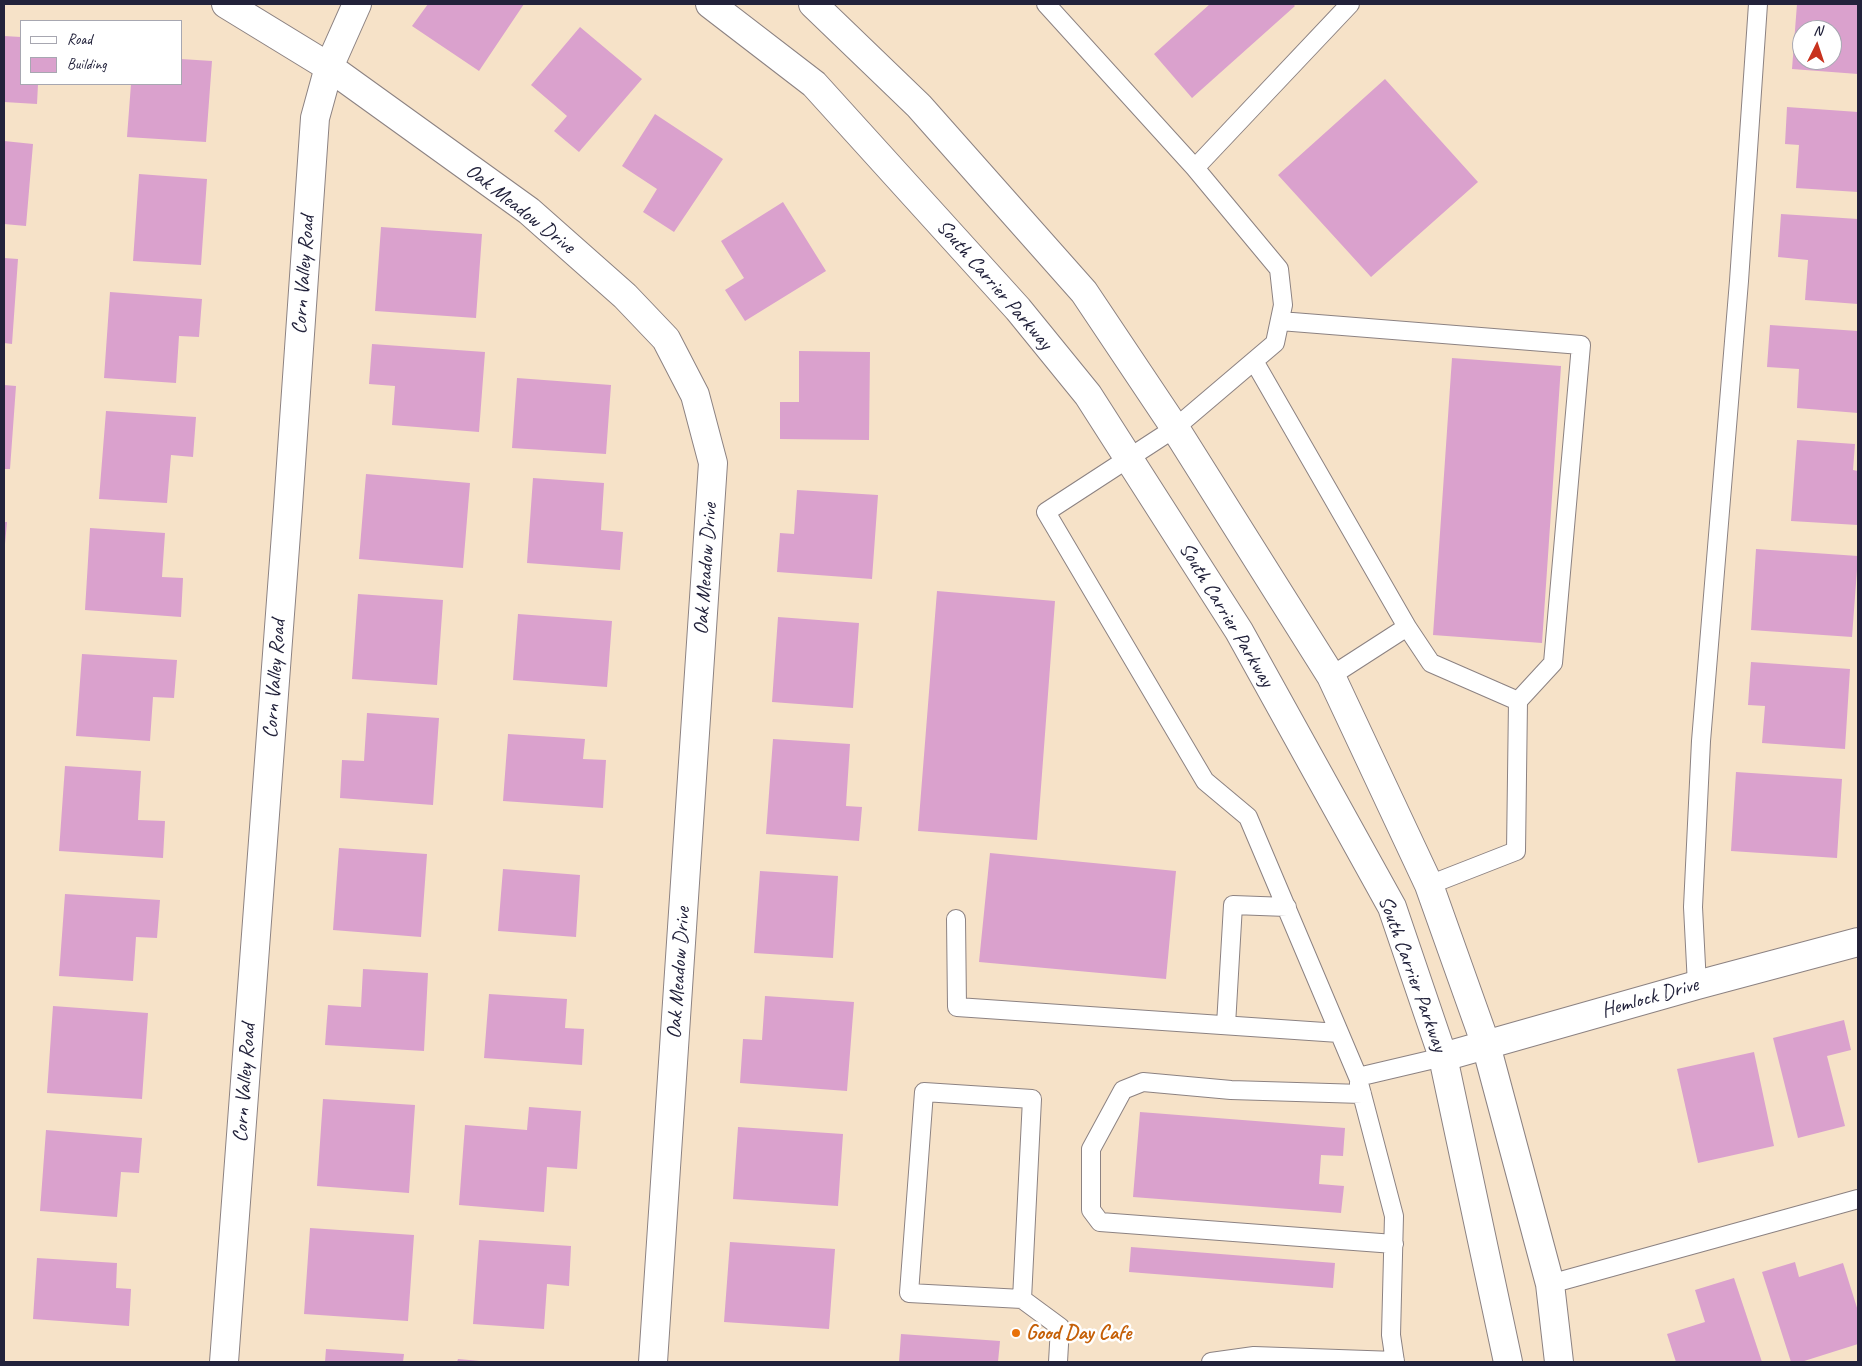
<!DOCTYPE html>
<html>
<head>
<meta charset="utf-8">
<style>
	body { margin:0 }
	#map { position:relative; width:1862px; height:1366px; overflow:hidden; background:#f6e2c8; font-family:Caveat,sans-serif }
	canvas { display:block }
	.frame { position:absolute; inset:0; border:5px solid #22223b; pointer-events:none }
	.legend { position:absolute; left:20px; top:20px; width:162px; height:65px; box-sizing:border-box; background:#fff; border:1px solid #a7a7b1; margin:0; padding:6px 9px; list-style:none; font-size:15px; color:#22223b }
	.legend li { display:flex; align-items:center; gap:10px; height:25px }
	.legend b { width:25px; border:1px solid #a7a7b1 }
	.north { position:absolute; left:1792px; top:20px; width:50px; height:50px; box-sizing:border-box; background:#fff; border:1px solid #a7a7b1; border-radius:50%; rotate:4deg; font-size:14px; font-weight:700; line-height:20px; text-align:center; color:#22223b }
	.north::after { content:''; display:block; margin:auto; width:18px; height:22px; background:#c8321e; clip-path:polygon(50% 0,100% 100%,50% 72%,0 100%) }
</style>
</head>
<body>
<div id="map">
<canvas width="1862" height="1366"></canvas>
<div class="frame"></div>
<ul class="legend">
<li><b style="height:6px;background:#fff"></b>Road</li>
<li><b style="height:14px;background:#daa1cd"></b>Building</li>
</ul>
<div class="north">N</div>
</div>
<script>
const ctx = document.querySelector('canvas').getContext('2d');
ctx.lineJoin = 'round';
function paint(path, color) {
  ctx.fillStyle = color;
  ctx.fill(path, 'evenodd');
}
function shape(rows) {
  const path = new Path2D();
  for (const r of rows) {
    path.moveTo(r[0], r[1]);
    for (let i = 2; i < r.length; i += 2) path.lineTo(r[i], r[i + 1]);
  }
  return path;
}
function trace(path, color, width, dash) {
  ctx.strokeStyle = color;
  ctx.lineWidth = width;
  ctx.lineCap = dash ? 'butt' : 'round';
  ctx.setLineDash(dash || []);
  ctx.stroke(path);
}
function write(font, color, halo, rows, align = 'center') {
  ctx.font = font + ' Caveat,sans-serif';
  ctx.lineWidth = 5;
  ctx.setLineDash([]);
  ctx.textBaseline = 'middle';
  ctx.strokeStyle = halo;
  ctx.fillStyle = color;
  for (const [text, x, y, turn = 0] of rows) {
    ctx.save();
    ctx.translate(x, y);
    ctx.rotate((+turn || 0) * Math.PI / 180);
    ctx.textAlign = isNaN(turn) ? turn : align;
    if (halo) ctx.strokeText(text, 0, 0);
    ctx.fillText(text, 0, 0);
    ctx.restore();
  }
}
paint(shape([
	[428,4,524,4,479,71,412,26],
	[1210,4,1293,4,1295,6,1192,98,1154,54],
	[1797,4,1858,4,1858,74,1792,69],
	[1802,30,1832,30,1832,60,1802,60],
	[580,27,642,79,579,152,554,131,567,116,531,85],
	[4,36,21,37,21,84,38,84,37,104,4,102],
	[181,59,212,61,206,142,127,137,131,84,181,84],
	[1385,79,1478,182,1371,277,1278,175],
	[1787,107,1858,112,1858,192,1796,188,1799,145,1785,144],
	[655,114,723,159,674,232,643,212,657,189,622,166],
	[4,141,33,144,26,226,4,224],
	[139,174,207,179,201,265,133,261],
	[783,202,826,271,745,321,725,290,744,278,721,241],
	[1781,214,1858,219,1858,304,1805,300,1808,260,1778,257],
	[381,227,482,234,476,318,375,311],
	[4,258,18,259,12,344,4,343],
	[110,292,202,299,199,337,179,336,176,383,104,378],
	[1770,325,1858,331,1858,413,1797,408,1799,369,1767,367],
	[372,344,485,352,479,432,392,425,395,386,369,384],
	[799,351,870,352,869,440,780,439,780,402,799,402],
	[1452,358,1561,366,1542,643,1433,635],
	[517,378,611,385,606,454,512,448],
	[4,385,16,386,10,469,4,469],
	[106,411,196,417,193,457,171,455,167,503,99,499],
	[1797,440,1855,444,1853,470,1858,471,1858,525,1791,521],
	[366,474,470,483,463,568,359,559],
	[533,478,604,483,601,530,623,532,620,570,527,563],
	[797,490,878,495,872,579,777,572,780,533,794,534],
	[4,522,7,522,5,544,4,544],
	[90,528,165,533,162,577,183,578,181,617,85,610],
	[1756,549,1858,556,1852,637,1751,630],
	[937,591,1055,601,1037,840,918,831],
	[358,594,443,600,437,685,352,679],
	[518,614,612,621,607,687,513,680],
	[778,617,859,623,853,708,772,702],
	[82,654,177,660,174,698,153,697,150,741,76,736],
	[1751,662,1850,669,1845,749,1762,743,1765,706,1748,705],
	[367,713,439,718,433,805,340,798,342,760,364,761],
	[508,734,585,739,583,759,606,760,603,808,503,801],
	[773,739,850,744,846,806,862,807,859,841,766,834],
	[65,766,141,771,138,820,165,821,163,858,59,851],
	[1736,772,1842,779,1837,858,1731,851],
	[339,848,427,854,421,937,333,930],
	[990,853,1176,871,1166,979,979,962],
	[503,869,580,875,576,937,498,931],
	[760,871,838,876,833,958,754,953],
	[65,894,160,900,157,938,136,937,133,981,59,976],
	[363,969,428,973,424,1051,325,1045,328,1005,361,1007],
	[489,994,567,999,565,1028,584,1029,582,1065,484,1058],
	[765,996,854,1002,847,1091,740,1083,743,1039,762,1040],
	[53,1006,148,1013,142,1099,47,1093],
	[1844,1020,1851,1050,1827,1056,1845,1126,1798,1138,1773,1038],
	[1754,1052,1774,1146,1698,1163,1677,1069],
	[323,1099,415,1105,409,1193,317,1186],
	[529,1107,581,1111,577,1169,547,1167,544,1212,459,1205,465,1125,527,1130],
	[1140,1112,1345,1128,1343,1156,1321,1155,1319,1184,1344,1186,1341,1213,1133,1197],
	[738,1127,843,1134,838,1206,733,1199],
	[46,1130,142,1138,139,1173,121,1172,117,1217,40,1211],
	[310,1228,414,1235,408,1321,304,1314],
	[479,1240,571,1246,569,1286,547,1284,544,1329,473,1324],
	[730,1242,835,1249,829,1329,724,1322],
	[1131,1247,1335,1263,1333,1288,1129,1272],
	[37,1258,117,1263,116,1288,131,1289,129,1326,33,1319],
	[1795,1262,1799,1277,1843,1263,1858,1311,1858,1344,1801,1362,1791,1362,1762,1272],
	[1734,1278,1762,1362,1676,1362,1667,1334,1705,1322,1695,1290],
	[901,1334,1000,1341,998,1362,899,1362],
	[326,1349,404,1354,403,1362,325,1362],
	[458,1359,480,1361,480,1362,457,1362]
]), '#daa1cd');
const lane = shape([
	[1046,4,1195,168],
	[1350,4,1195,168,1279,269,1283,305,1275,343,1175,428,1046,512,1205,781,1248,817,1358,1077,1443,1057],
	[1280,321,1581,345,1553,663,1518,701,1516,851,1429,885],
	[1254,361,1407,627,1331,676],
	[1407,627,1431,663,1518,701],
	[956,919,957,1007,1339,1033],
	[1697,985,1693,907,1701,741,1739,281,1758,4],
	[1226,1025,1233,905,1287,907],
	[1359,1083,1394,1216,1391,1335,1395,1362],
	[1362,1094,1231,1090,1143,1082,1123,1090,1091,1149,1091,1210,1100,1222,1394,1244],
	[1550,1284,1858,1199],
	[1022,1299,1032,1099,924,1092,909,1293,1022,1299,1060,1327,1058,1362],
	[1211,1362,1254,1356,1395,1361]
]);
const street = shape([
	[226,4,329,67,529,211,625,296,666,339,695,395,713,463,653,1362],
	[1443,1057,1697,985,1858,942],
	[224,1362,288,507,315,118,329,67,357,4]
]);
const secondary = shape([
	[710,4,814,84,1018,309,1088,395,1239,631,1392,907,1443,1057,1508,1362],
	[813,4,919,106,1084,292,1175,428,1331,676,1429,885,1486,1045,1550,1284,1559,1362]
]);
trace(lane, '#8c8282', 20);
trace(street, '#8c8282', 30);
trace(secondary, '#8c8282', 30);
trace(lane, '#fff', 18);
trace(street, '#fff', 28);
trace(secondary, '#fff', 28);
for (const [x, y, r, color] of [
	[1016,1333,5,"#e8710a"]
]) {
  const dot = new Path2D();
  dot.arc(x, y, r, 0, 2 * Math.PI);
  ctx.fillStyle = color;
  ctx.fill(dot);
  trace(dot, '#fff', 2);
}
write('21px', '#22223b', '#fff', [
	["Oak Meadow Drive",520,209,38],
	["Corn Valley Road",304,275,-86],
	["South Carrier Parkway",994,285,49],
	["Oak Meadow Drive",706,569,-86],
	["South Carrier Parkway",1226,615,59],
	["Corn Valley Road",275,679,-86],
	["Oak Meadow Drive",679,973,-86],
	["South Carrier Parkway",1412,974,70],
	["Hemlock Drive",1650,998,-16],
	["Corn Valley Road",245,1083,-86]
]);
write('bold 21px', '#c56008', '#fff', [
	["Good Day Cafe",1026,1333]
], 'left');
</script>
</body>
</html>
